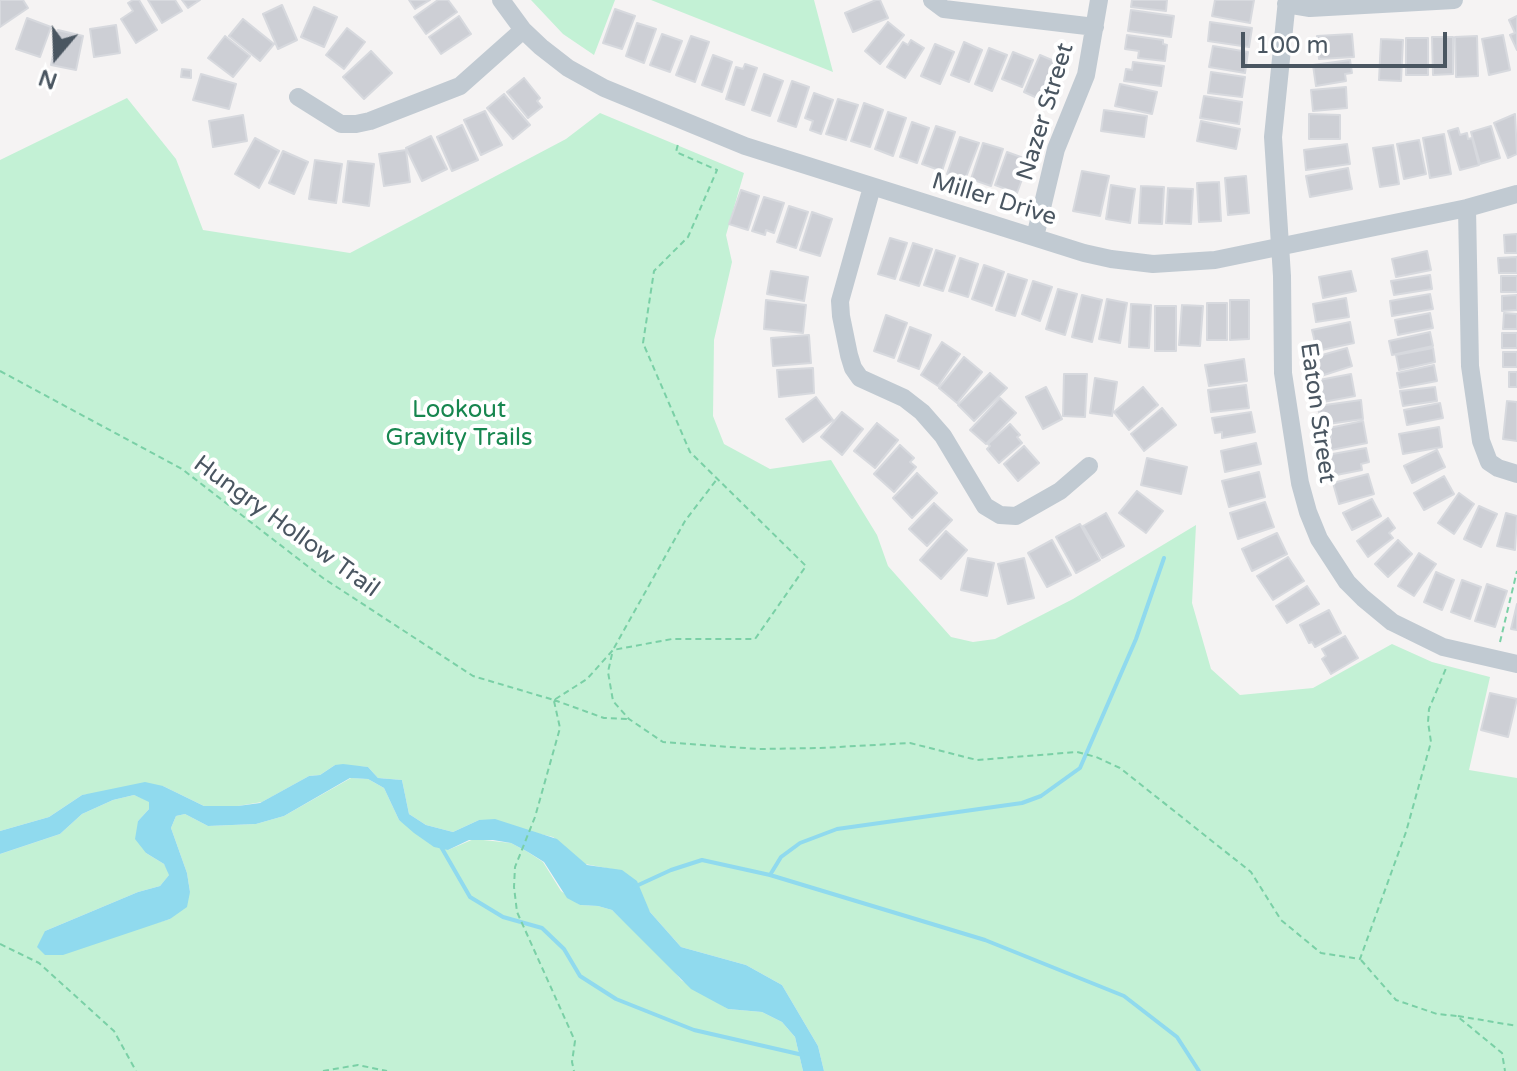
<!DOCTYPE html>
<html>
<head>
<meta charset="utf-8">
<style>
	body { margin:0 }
	#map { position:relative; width:1517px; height:1071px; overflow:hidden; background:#f5f3f3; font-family:"Varela Round",sans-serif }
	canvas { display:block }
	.north { position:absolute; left:16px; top:16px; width:80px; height:80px; -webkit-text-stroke:6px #fff; paint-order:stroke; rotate:199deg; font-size:22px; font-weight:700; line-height:32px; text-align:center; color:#4a5661 }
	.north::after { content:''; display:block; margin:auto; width:28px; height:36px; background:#4a5661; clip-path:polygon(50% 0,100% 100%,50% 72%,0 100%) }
	.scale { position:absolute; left:1241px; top:32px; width:206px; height:36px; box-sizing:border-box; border:4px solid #4a5661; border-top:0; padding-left:10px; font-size:24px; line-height:28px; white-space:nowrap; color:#4a5661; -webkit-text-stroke:6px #fff; paint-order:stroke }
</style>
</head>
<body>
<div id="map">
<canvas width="1517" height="1071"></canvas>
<div class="north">N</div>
<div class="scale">100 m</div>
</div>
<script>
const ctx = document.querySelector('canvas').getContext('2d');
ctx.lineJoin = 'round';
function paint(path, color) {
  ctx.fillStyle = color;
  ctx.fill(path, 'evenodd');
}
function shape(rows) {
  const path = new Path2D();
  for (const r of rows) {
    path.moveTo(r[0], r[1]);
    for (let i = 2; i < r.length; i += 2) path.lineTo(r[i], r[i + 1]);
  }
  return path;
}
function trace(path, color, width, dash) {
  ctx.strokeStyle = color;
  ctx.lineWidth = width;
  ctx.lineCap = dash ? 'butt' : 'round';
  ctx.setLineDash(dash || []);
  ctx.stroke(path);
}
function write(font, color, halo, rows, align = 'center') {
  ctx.font = font + ' "Varela Round",sans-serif';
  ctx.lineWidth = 8;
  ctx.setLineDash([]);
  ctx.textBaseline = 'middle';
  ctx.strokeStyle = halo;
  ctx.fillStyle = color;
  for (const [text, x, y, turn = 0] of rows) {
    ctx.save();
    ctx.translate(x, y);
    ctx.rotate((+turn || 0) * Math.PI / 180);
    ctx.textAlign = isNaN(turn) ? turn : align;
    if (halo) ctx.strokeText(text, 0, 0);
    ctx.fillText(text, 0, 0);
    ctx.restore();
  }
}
paint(shape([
	[531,0,615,0,594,55,563,34],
	[651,0,814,0,833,72],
	[127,98,176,159,203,230,350,253,566,139,600,113,744,173,726,235,732,262,714,340,713,416,724,444,770,469,831,460,877,535,888,566,951,637,973,642,995,639,1073,599,1196,525,1192,603,1211,669,1240,695,1313,688,1392,644,1432,662,1490,677,1469,770,1517,778,1517,1071,824,1071,818,1046,782,985,746,965,681,947,650,912,622,871,585,864,553,837,479,820,453,832,426,825,409,814,402,780,378,778,368,767,335,765,320,775,309,776,262,802,238,806,204,806,163,786,82,795,49,817,0,831,0,160],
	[351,778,368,779,384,788,399,820,448,850,474,839,511,843,528,852,543,862,561,891,580,905,598,906,612,910,666,961,681,980,728,1009,762,1012,782,1022,795,1037,803,1071,0,1071,0,854,60,834,82,814,113,800,134,795,149,801,149,809,138,821,146,853,164,864,170,874,160,886,138,892,45,931,146,926,170,919,190,892,187,873,171,828,176,816,185,814,208,826,256,824,284,816]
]), '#c3f1d5');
paint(shape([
	[343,764,368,767,378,778,402,780,409,814,426,825,453,832,479,820,495,819,557,839,587,865,622,870,637,881,650,912,681,947,746,965,782,985,818,1046,824,1071,803,1071,795,1037,782,1022,762,1012,728,1009,691,989,612,910,598,906,580,905,567,898,544,862,528,852,511,843,493,840,469,840,448,850,434,847,414,833,399,820,384,788,368,779,350,778,284,816,256,824,208,826,185,814,176,816,171,828,187,873,190,892,187,907,170,919,63,955,45,955,37,947,45,931,138,892,160,886,169,875,164,864,146,853,135,839,138,821,149,809,149,802,134,795,113,800,82,814,60,834,0,854,0,831,49,817,82,795,145,782,163,786,204,806,238,806,260,803,309,776,320,775,335,765]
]), '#90daee');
trace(shape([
	[440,845,470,897,503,917,542,928,564,949,580,976,616,999,694,1030,803,1055],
	[770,875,781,857,800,843,837,829,1022,803,1041,796,1080,768,1136,639,1164,558],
	[634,887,671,870,702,860,770,875,985,940,1124,996,1177,1037,1199,1071]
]), '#90daee', 4);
const building = shape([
	[0,0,23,0,28,8,0,27,0,0],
	[133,0,139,0,157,30,136,43,121,19,133,11,128,3,133,0],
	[148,0,175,0,182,11,162,23,148,0],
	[182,0,200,0,188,8,182,0],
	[409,0,430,0,415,9,409,0],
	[438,0,448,0,457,12,426,34,414,17,438,0],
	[876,0,880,0,888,18,853,32,845,13,876,0],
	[1132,0,1167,0,1166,11,1131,7,1132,0],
	[1215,0,1254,0,1250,23,1212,16,1215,0],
	[282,5,297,40,278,49,263,14,282,5],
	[314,7,337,17,324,47,301,37,314,7],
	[615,9,635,16,622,49,603,43,615,9],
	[1131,10,1174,16,1171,37,1128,31,1131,10],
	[459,16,471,34,441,54,429,37,459,16],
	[1517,16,1517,50,1510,35,1515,33,1509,20,1517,16],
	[27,18,51,27,40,57,16,49,27,18],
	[243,19,274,44,260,61,229,36,243,19],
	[888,22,904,35,880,64,865,51,888,22],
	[1210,22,1252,28,1249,47,1208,41,1210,22],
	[637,23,656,29,644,63,626,56,637,23],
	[116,25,120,53,94,57,90,29,116,25],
	[347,28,365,42,344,69,326,55,347,28],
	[58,30,83,36,76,70,51,65,58,30],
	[662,34,682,41,670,72,650,65,662,34],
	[1352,34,1354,57,1319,59,1317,36,1352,34],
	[1127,35,1163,40,1163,44,1167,45,1165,61,1138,58,1139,51,1125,49,1127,35],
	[1503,35,1510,70,1489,75,1482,39,1503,35],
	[225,36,250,56,233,77,208,58,225,36],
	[691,36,709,42,695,82,676,75,691,36],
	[1477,36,1478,76,1456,77,1455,37,1477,36],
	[1432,37,1453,37,1453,74,1433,75,1432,37],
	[1406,38,1428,38,1428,75,1406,75,1406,38],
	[1381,39,1403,40,1401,81,1379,80,1381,39],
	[911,40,924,48,905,78,887,67,903,42,908,45,911,40],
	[964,42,982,50,969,82,951,75,964,42],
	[935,44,954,52,940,84,921,76,935,44],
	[1213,46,1248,52,1245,73,1209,67,1213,46],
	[989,48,1007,55,992,91,975,84,989,48],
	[371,51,392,73,364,99,343,77,371,51],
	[1013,52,1033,60,1022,87,1002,79,1013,52],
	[713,55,732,62,722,92,702,85,713,55],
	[1040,55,1061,64,1044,101,1024,92,1040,55],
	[1350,60,1352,73,1345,74,1346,81,1316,86,1313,65,1350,60],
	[1133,62,1164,66,1161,86,1124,81,1126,69,1132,70,1133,62],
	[745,64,757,68,744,105,726,99,736,67,743,69,745,64],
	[182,69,191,70,191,78,181,77,182,69],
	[1211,72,1245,77,1242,97,1208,93,1211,72],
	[201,74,236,84,229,109,193,100,201,74],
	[764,74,783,81,770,116,752,110,764,74],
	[524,78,540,98,537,101,542,107,528,118,507,92,524,78],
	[792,81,809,87,796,127,778,121,792,81],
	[1120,84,1157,92,1152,114,1115,106,1120,84],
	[1346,87,1347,108,1313,111,1311,90,1346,87],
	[814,93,833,100,821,134,810,130,813,121,805,118,814,93],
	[504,94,530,125,513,139,487,108,504,94],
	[1204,96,1242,102,1239,124,1200,118,1204,96],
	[838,99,858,105,846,140,826,134,838,99],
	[864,103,883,110,870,147,851,141,864,103],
	[1104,110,1147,116,1144,137,1101,131,1104,110],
	[485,111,502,145,481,155,464,120,485,111],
	[888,112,906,118,893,156,875,149,888,112],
	[1309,114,1340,115,1340,139,1309,139,1309,114],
	[1515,114,1517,154,1508,158,1494,123,1515,114],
	[243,115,247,141,213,147,209,121,243,115],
	[1201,121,1240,129,1236,149,1197,141,1201,121],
	[912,122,929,128,917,163,900,157,912,122],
	[462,125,478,160,452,171,437,137,462,125],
	[936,126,955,132,942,171,922,164,936,126],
	[1491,126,1500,158,1480,164,1471,132,1491,126],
	[1458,128,1460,135,1467,133,1468,139,1472,138,1479,165,1460,170,1448,131,1458,128],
	[1444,134,1451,174,1430,178,1423,138,1444,134],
	[431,136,447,169,422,181,406,148,431,136],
	[960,137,979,143,965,180,947,174,960,137],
	[255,138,279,151,259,188,235,174,255,138],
	[1419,140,1426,174,1404,179,1397,144,1419,140],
	[983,143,1003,149,991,186,971,179,983,143],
	[1347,144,1350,164,1306,170,1304,150,1347,144],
	[1393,145,1399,184,1380,187,1373,148,1393,145],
	[406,150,410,182,384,186,379,154,406,150],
	[283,151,308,162,294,194,269,183,283,151],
	[1007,152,1029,160,1017,193,995,185,1007,152],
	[315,160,342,164,336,203,309,199,315,160],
	[348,161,374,164,369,206,343,202,348,161],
	[1348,168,1352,189,1310,197,1306,176,1348,168],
	[1082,171,1109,176,1100,216,1073,211,1082,171],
	[1246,176,1249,213,1228,215,1225,178,1246,176],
	[1219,182,1221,221,1199,222,1197,183,1219,182],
	[1111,185,1135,189,1130,223,1106,219,1111,185],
	[1141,186,1164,187,1162,224,1139,223,1141,186],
	[1168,188,1193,189,1191,224,1166,223,1168,188],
	[741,190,759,196,748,230,729,224,741,190],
	[764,197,784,203,774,233,766,230,765,235,752,231,764,197],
	[789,206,808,212,796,248,777,242,789,206],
	[812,212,832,219,820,256,800,250,812,212],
	[1517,234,1517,253,1505,253,1504,235,1517,234],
	[890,238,907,243,895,279,878,274,890,238],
	[913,243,932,249,919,286,900,280,913,243],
	[936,250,955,256,943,291,924,285,936,250],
	[1427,251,1431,270,1396,277,1392,259,1427,251],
	[1517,257,1517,273,1499,273,1498,258,1517,257],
	[960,258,978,264,968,297,949,291,960,258],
	[984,265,1004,272,992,306,972,299,984,265],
	[771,271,808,277,804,301,767,294,771,271],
	[1351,271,1356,291,1323,298,1319,277,1351,271],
	[1008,274,1027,280,1015,316,996,310,1008,274],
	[1430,275,1432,289,1394,295,1391,281,1430,275],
	[1501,276,1517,276,1517,292,1501,292,1501,276],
	[1033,281,1052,287,1040,321,1022,314,1033,281],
	[1058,289,1077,294,1065,335,1046,329,1058,289],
	[1430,294,1433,309,1392,316,1390,301,1430,294],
	[1082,295,1102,300,1092,342,1072,337,1082,295],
	[1517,295,1517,310,1502,311,1502,296,1517,295],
	[1346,298,1349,317,1316,322,1313,304,1346,298],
	[1107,299,1127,303,1120,343,1099,339,1107,299],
	[766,300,806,305,803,333,764,329,766,300],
	[1230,300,1249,300,1249,339,1230,340,1230,300],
	[1207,303,1227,303,1227,340,1207,340,1207,303],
	[1131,304,1151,305,1149,348,1129,347,1131,304],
	[1182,305,1203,306,1200,346,1179,345,1182,305],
	[1155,306,1176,306,1176,351,1155,351,1155,306],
	[1430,313,1433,328,1398,335,1395,320,1430,313],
	[1504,313,1517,314,1517,329,1503,329,1504,313],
	[886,315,907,323,894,358,874,351,886,315],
	[1350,322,1354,343,1317,351,1312,330,1350,322],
	[910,327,931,335,919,369,898,361,910,327],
	[1430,332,1433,346,1392,355,1389,341,1430,332],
	[1502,333,1517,333,1517,348,1502,348,1502,333],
	[809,335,811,363,773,366,771,338,809,335],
	[942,342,960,354,938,386,921,375,942,342],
	[1347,348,1352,366,1321,376,1315,357,1347,348],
	[1433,348,1435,362,1399,370,1396,355,1433,348],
	[1503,352,1517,352,1517,367,1503,367,1503,352],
	[964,357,982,372,957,403,939,388,964,357],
	[1244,359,1247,381,1209,386,1205,365,1244,359],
	[1434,365,1437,381,1400,388,1397,373,1434,365],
	[813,368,814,393,779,397,777,370,813,368],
	[1509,372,1517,372,1517,387,1509,387,1509,372],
	[990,373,1007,388,974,421,958,405,990,373],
	[1064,374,1087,374,1085,417,1063,416,1064,374],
	[1351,374,1355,396,1318,403,1314,381,1351,374],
	[1095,378,1117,382,1112,416,1090,413,1095,378],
	[1246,385,1249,408,1211,412,1208,390,1246,385],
	[1046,387,1062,419,1043,429,1026,397,1046,387],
	[1143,387,1158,405,1129,430,1114,412,1143,387],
	[1435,387,1437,401,1403,406,1400,391,1435,387],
	[816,397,833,420,803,442,786,419,816,397],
	[1000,398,1016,413,986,444,970,430,1000,398],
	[1361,400,1363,419,1321,425,1318,406,1361,400],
	[1507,401,1517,402,1517,441,1503,439,1507,401],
	[1440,403,1443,418,1407,425,1404,410,1440,403],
	[1162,408,1176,425,1144,451,1131,434,1162,408],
	[842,412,863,429,842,455,821,437,842,412],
	[1251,412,1255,432,1222,438,1222,432,1215,433,1212,418,1251,412],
	[1363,421,1367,443,1326,451,1323,439,1331,438,1329,428,1363,421],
	[877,423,898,440,875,468,854,451,877,423],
	[1010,424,1020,435,1017,437,1022,443,999,463,987,449,990,446,988,444,1010,424],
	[1439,427,1442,447,1403,454,1399,434,1439,427],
	[1256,443,1261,464,1225,472,1221,451,1256,443],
	[900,445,914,458,910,462,916,467,894,492,874,474,900,445],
	[1024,446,1039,463,1018,481,1004,464,1024,446],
	[1366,448,1369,462,1361,464,1362,470,1331,476,1327,455,1366,448],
	[1437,450,1445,467,1412,483,1404,466,1437,450],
	[1147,458,1187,467,1181,494,1141,485,1147,458],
	[1259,472,1265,497,1229,507,1222,481,1259,472],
	[917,473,937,493,912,518,893,498,917,473],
	[1368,474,1374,494,1339,504,1333,483,1368,474],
	[1444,476,1454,494,1424,510,1414,493,1444,476],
	[1137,491,1163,511,1146,533,1119,513,1137,491],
	[1459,493,1474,504,1454,534,1438,523,1459,493],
	[1372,499,1381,516,1352,530,1343,513,1372,499],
	[1265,502,1274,527,1238,539,1230,513,1265,502],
	[934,503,952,520,927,546,909,529,934,503],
	[1479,506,1497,514,1481,547,1464,539,1479,506],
	[1106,513,1124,546,1102,558,1083,526,1106,513],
	[1506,513,1517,516,1515,550,1497,546,1506,513],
	[1388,518,1395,528,1389,533,1393,538,1368,557,1357,541,1388,518],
	[1080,524,1100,560,1076,573,1056,537,1080,524],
	[946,531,967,550,941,579,920,560,946,531],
	[1277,533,1287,554,1252,571,1242,549,1277,533],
	[1052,540,1071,575,1047,587,1028,553,1052,540],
	[1398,540,1412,554,1388,577,1375,564,1398,540],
	[1419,553,1436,564,1414,596,1398,586,1419,553],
	[1288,557,1304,581,1273,600,1257,576,1288,557],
	[968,558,994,563,987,596,961,590,968,558],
	[1024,558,1034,598,1008,604,998,564,1024,558],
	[1436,572,1454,580,1442,610,1424,602,1436,572],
	[1462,580,1481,587,1470,619,1451,612,1462,580],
	[1487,584,1507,591,1495,627,1475,621,1487,584],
	[1307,586,1319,604,1287,623,1276,606,1307,586],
	[1517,604,1517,630,1511,629,1517,604],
	[1329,610,1341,633,1315,647,1312,642,1309,643,1300,625,1329,610],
	[1345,636,1358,658,1331,674,1322,659,1326,656,1322,649,1345,636],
	[1490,693,1517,699,1508,737,1481,730,1490,693]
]);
paint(building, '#cdcfd5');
trace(building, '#d7d9de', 2);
trace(shape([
	[0,371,182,469,323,578,473,676,554,700,587,679,613,650,672,639,755,639,806,566,690,452,643,343,654,271,688,237,717,170,676,152,678,144],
	[1500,642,1517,571],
	[614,648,685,521,717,479],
	[612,654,608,672,613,701,629,719,663,742,758,749,820,748,910,743,977,760,1077,752,1096,757,1120,768,1251,872,1281,920,1321,953,1360,959,1406,832,1431,742,1428,722,1429,709,1447,666],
	[554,700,604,718,628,719],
	[554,701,560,728,535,817,515,867,514,887,517,912,575,1041,572,1062,574,1071],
	[0,944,39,963,114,1031,136,1071],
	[1361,960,1396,1000,1437,1014,1457,1016,1502,1053,1505,1071],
	[1458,1016,1517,1026],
	[323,1071,358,1065,387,1071]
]), '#7ad0a6', 2, [6, 4]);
trace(shape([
	[501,0,523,30,541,47,568,68,604,88,745,146,1084,253,1111,259,1153,264,1215,260,1467,208,1517,194],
	[932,0,944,9,1095,27],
	[1287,0,1273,137,1282,276,1283,373,1300,483,1308,512,1319,539,1347,582,1363,598,1392,622,1443,647,1517,664],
	[1286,4,1310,8,1454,0],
	[298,97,341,124,356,124,370,121,460,86,523,30],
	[872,187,840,301,841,316,849,355,853,368,860,378,904,398,922,412,943,436,985,506,1000,515,1016,516,1060,491,1089,466],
	[1467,208,1470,366,1481,441,1489,462,1498,468,1517,474],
	[1035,237,1056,149,1086,75,1099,0]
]), '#c1cad2', 18);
write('24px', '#4a5661', '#fff', [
	["Nazer Street",1046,112,-73],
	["Miller Drive",994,200,17],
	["Eaton Street",1317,413,82],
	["Hungry Hollow Trail",286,527,36]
]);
write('24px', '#17864f', '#fff', [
	["Lookout",459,411],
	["Gravity Trails",459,439]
]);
</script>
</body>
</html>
